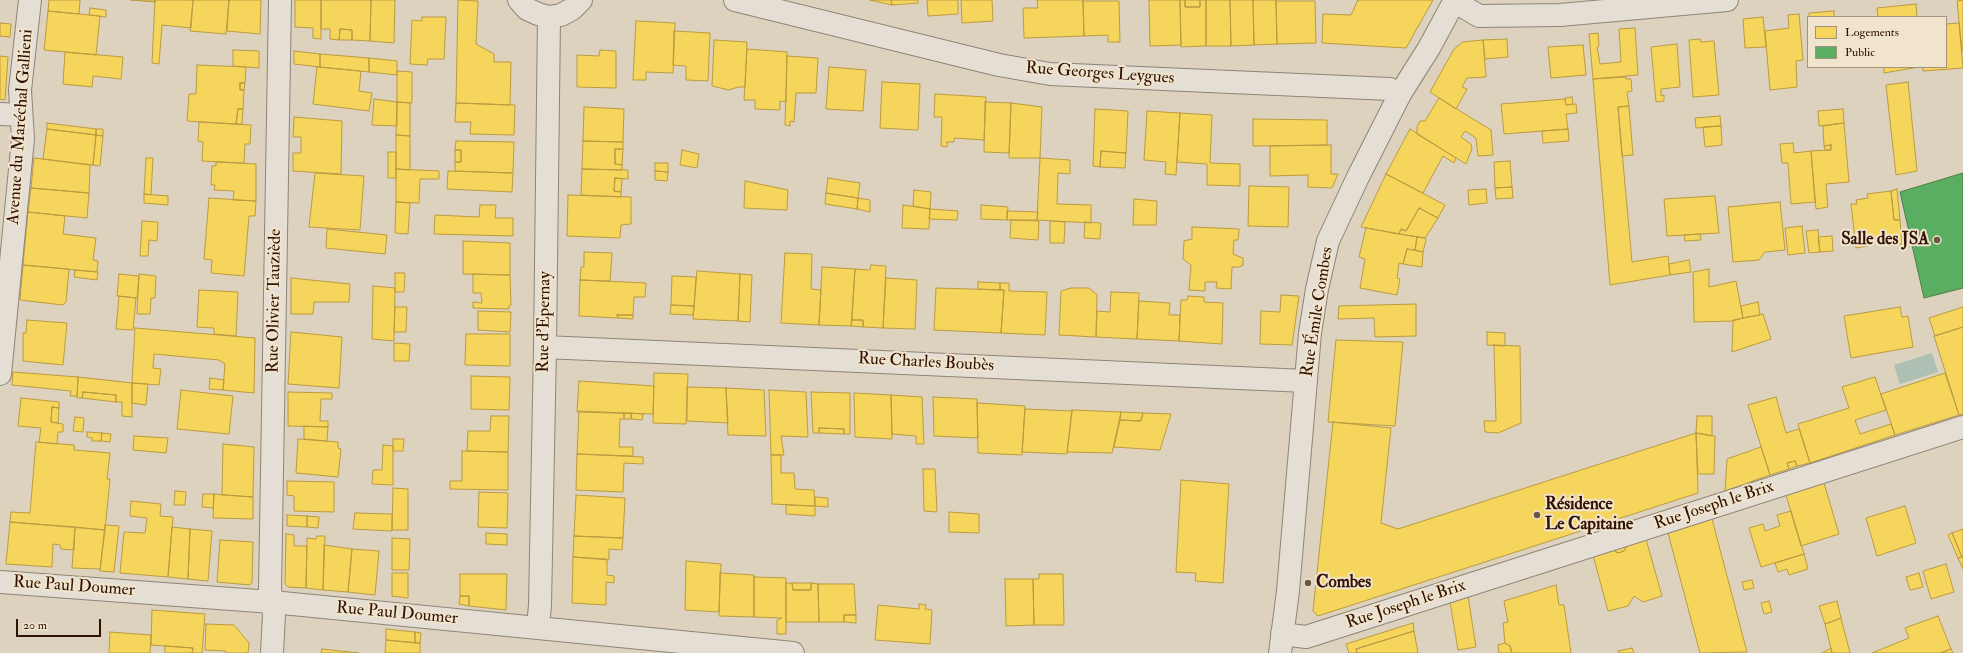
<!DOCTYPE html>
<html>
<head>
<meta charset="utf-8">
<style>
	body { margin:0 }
	#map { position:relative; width:1963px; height:653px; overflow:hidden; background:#ddd2bd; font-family:"IM FELL Double Pica",serif }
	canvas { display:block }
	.legend { position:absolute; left:1807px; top:16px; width:140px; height:52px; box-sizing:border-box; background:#f1e4cc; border:1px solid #a4907c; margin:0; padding:5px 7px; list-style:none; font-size:12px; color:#301103 }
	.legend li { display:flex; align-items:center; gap:8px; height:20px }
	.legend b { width:20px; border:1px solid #a4907c }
	.scale { position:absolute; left:16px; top:619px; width:85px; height:18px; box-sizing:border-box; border:2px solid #301103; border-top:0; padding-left:5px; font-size:12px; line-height:14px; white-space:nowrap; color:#301103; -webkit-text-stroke:3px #f1e4cc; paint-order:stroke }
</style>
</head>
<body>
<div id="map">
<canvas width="1963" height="653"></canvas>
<ul class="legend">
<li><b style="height:11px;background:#f6d55c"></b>Logements</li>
<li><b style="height:11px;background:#5aae61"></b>Public</li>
</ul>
<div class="scale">20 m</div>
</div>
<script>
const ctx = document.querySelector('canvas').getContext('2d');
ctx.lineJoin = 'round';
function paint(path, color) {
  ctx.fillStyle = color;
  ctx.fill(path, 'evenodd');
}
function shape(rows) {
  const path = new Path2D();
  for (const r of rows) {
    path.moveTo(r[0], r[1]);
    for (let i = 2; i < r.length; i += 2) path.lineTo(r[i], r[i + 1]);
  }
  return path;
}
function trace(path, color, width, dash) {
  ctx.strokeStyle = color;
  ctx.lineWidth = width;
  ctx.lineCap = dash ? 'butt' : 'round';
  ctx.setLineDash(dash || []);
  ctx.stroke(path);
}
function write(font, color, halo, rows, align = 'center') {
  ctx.font = font + ' "IM FELL Double Pica",serif';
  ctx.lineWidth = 4;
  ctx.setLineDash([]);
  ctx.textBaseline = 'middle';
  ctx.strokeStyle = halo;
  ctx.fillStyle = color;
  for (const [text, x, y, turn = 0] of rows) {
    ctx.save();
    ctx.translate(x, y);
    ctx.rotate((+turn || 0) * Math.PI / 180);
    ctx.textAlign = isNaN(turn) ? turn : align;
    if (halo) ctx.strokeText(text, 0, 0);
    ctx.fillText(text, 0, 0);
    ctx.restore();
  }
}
paint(shape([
	[1932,353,1938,372,1900,384,1894,365]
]), '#adc0b3');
const homes = shape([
	[49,0,80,0,79,14,48,11,49,0],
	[131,0,155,0,155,2,131,0],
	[155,0,193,0,191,28,162,25,159,64,152,63,155,0],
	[193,0,229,0,226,34,190,31,193,0],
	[229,0,261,0,260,34,227,31,229,0],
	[295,0,321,0,321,39,313,38,313,28,295,27,295,0],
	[321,0,371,0,370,41,352,40,352,30,340,29,339,40,330,39,330,29,321,29,321,0],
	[371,0,395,0,394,43,370,41,371,0],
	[458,0,478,1,476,44,494,54,494,62,511,62,510,105,456,103,458,0],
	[870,0,891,0,892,5,870,0],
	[891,0,918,0,918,3,892,5,891,0],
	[927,0,958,0,958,14,928,16,927,0],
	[961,0,992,0,993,21,962,23,961,0],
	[1037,0,1083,0,1084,36,1024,38,1023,8,1038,8,1037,0],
	[1149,0,1180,0,1181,45,1150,46,1149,0],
	[1180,0,1185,0,1185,7,1200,7,1200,0,1206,0,1206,46,1181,47,1180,0],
	[1185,0,1200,0,1200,7,1185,7,1185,0],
	[1206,0,1230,0,1231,46,1206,46,1206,0],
	[1230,0,1253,0,1254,45,1231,46,1230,0],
	[1253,0,1276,0,1277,44,1254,45,1253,0],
	[1358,0,1433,0,1406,48,1322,43,1323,14,1351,15,1358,0],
	[1963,0,1963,51,1962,51,1957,1,1963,0],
	[1083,1,1119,1,1120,42,1108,42,1108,35,1084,36,1083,1],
	[1276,1,1315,1,1316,43,1277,44,1276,1],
	[1916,4,1917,17,1878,17,1877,8,1916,4],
	[90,8,106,10,106,17,89,15,90,8],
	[48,11,100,16,96,55,44,50,48,11],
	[1834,11,1834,17,1809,17,1809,13,1834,11],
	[1799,14,1803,60,1796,61,1797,87,1770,90,1765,31,1789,28,1788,15,1799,14],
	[422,17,446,17,444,59,428,59,427,65,410,64,412,20,422,21,422,17],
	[1763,17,1766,47,1745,48,1743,19,1763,17],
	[636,21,675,23,673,73,646,72,646,80,633,80,636,21],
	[0,23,11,24,10,37,0,36,0,23],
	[1959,23,1963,68,1923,71,1923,67,1946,67,1946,24,1959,23],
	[1635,28,1638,75,1593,79,1589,34,1598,33,1599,46,1597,47,1600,64,1621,62,1619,29,1635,28],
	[340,29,352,30,352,40,339,40,340,29],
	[674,31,710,33,708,81,686,80,686,66,673,65,674,31],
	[1507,39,1508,57,1485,59,1483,40,1507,39],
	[1700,39,1701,42,1714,41,1719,95,1693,97,1689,40,1700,39],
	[714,40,747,42,745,87,738,87,729,90,712,86,714,40],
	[1483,40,1486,77,1467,78,1462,87,1467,89,1456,109,1430,92,1454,49,1463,42,1483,40],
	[1677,44,1680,87,1661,89,1661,96,1664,95,1664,101,1656,102,1651,47,1677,44],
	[1583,45,1586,75,1551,78,1548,47,1583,45],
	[747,49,787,52,786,102,780,101,780,110,755,109,755,100,744,100,747,49],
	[233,50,259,51,259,68,233,66,233,50],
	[600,50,616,51,616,88,577,87,577,55,599,56,600,50],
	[294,51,320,54,320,67,294,64,294,51],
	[65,52,123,57,121,79,93,76,92,87,63,84,65,52],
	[320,54,369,58,369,72,320,67,320,54],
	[0,56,8,57,5,100,0,99,0,56],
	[787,56,818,58,816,93,796,93,794,122,790,121,790,126,785,125,787,56],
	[369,58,397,61,397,75,369,72,369,58],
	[197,65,246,67,245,83,240,83,240,90,244,90,243,109,238,109,236,124,187,121,189,94,196,94,197,65],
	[317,67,361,71,359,91,372,93,369,111,313,104,317,67],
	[829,67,866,70,863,111,826,109,829,67],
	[1884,67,1919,67,1884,73,1884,67],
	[397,71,412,72,412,103,397,102,397,71],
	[1626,77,1626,79,1631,79,1632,91,1627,92,1629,106,1618,107,1632,262,1668,256,1670,275,1610,285,1593,79,1626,77],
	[882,82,920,84,918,130,880,128,882,82],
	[1908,82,1917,171,1896,175,1886,85,1908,82],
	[240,83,245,83,244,90,240,90,240,83],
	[935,94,986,97,984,140,954,138,954,142,947,142,947,147,941,146,942,117,934,117,935,94],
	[1572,97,1573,104,1566,105,1565,98,1572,97],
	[1439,98,1491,130,1493,155,1478,156,1476,138,1465,131,1461,137,1471,144,1472,149,1466,164,1417,134,1417,127,1420,121,1425,121,1439,98],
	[374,99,397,102,397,126,372,125,374,99],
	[1565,99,1566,105,1576,104,1577,113,1566,114,1568,129,1504,134,1501,104,1565,99],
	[397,102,410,103,410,136,396,135,397,102],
	[985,102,1011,103,1009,153,984,152,985,102],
	[456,103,515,105,514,135,470,134,471,122,455,122,456,103],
	[1011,103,1042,107,1040,158,1009,158,1011,103],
	[1629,106,1633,155,1622,156,1618,107,1629,106],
	[584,107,624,109,623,142,583,141,584,107],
	[238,109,243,109,242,124,236,124,238,109],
	[1095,109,1128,111,1126,153,1101,151,1100,167,1093,166,1095,109],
	[1843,109,1844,123,1819,126,1818,111,1843,109],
	[1147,111,1180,113,1176,175,1165,174,1166,162,1144,160,1147,111],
	[1180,113,1212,115,1210,163,1240,164,1240,186,1207,185,1207,164,1177,162,1180,113],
	[1720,116,1721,126,1696,128,1695,118,1720,116],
	[294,117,342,121,341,174,293,171,293,153,301,153,301,137,293,137,294,117],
	[1253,119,1327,120,1327,145,1253,146,1253,119],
	[199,122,251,125,250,144,245,144,244,163,202,161,203,142,198,141,199,122],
	[47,123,96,129,96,135,47,129,47,123],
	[1844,123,1849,182,1826,184,1828,207,1816,209,1811,151,1831,150,1831,145,1824,146,1823,126,1844,123],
	[1721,126,1722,145,1705,147,1703,127,1721,126],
	[47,129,96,135,93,165,43,159,47,129],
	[96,129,103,129,103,136,96,135,96,129],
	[1410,129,1456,158,1454,163,1443,156,1423,193,1386,174,1410,129],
	[1568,129,1569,141,1543,143,1542,131,1568,129],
	[96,135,103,136,100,166,93,165,96,135],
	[396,135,410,136,410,170,396,169,396,135],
	[456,141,514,142,513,173,455,171,455,162,461,162,461,150,455,150,456,141],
	[583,141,623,142,623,149,615,149,615,164,622,165,622,170,582,169,583,141],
	[1793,143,1794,153,1811,151,1815,202,1791,204,1788,163,1782,163,1780,144,1793,143],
	[1331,145,1331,174,1338,174,1332,188,1308,187,1308,175,1270,176,1270,146,1331,145],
	[1831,145,1831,150,1825,150,1824,146,1831,145],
	[615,149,623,149,622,165,615,164,615,149],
	[455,150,461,150,461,162,455,162,455,150],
	[682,150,699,154,697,168,680,165,682,150],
	[1101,151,1126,153,1125,168,1100,167,1101,151],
	[388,152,396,152,396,178,388,178,388,152],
	[34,158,90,165,89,193,31,188,34,158],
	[146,158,153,158,151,195,144,194,146,158],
	[1040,158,1070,160,1070,174,1058,173,1057,204,1091,205,1091,223,1037,220,1040,158],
	[1510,161,1512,187,1495,188,1494,162,1510,161],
	[216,162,256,164,256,201,233,200,234,191,214,190,215,185,211,185,212,166,216,166,216,162],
	[655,163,668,163,668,172,655,171,655,163],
	[396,169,439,171,439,179,420,179,419,203,396,202,396,169],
	[582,169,628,170,628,179,615,178,614,191,621,192,621,197,581,195,582,169],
	[448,171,513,173,512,192,447,189,448,171],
	[655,171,668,172,667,181,655,180,655,171],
	[315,173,364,176,360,230,309,227,315,173],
	[1386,174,1445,205,1438,218,1419,208,1406,231,1401,229,1399,234,1361,227,1386,174],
	[615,178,622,179,621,192,614,191,615,178],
	[828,178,860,183,858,198,826,193,828,178],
	[745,181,788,190,787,210,744,208,745,181],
	[1249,186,1289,187,1288,227,1248,226,1249,186],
	[1512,187,1513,198,1496,199,1495,188,1512,187],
	[31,188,89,193,87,218,28,212,31,188],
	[1486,189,1487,203,1469,205,1468,190,1486,189],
	[1897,189,1900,220,1894,220,1891,191,1897,189],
	[914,190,931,192,930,209,913,206,914,190],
	[1891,191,1894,220,1900,220,1902,244,1886,244,1885,238,1868,240,1868,246,1856,248,1851,204,1857,204,1856,200,1868,198,1867,194,1891,191],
	[826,193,858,198,857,209,825,204,826,193],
	[144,194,168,196,168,205,144,203,144,194],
	[568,195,631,197,631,224,621,225,620,238,567,236,568,195],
	[1715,196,1719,233,1667,236,1664,199,1715,196],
	[209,198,256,201,255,216,249,216,244,276,211,273,212,260,204,259,209,198],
	[858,198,870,200,870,212,857,209,858,198],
	[1134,199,1157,201,1156,225,1133,225,1134,199],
	[396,202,410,203,408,234,395,233,396,202],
	[1780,202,1785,250,1765,252,1759,260,1733,262,1728,207,1780,202],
	[480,205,496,205,495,218,513,218,513,236,434,234,435,215,479,217,480,205],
	[903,205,930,209,929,229,902,228,903,205],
	[981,205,1008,207,1007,220,981,219,981,205],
	[1419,208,1438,218,1425,238,1399,234,1401,229,1406,231,1419,208],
	[930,209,958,211,957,220,929,219,930,209],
	[1007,211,1038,212,1037,220,1007,220,1007,211],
	[28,212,65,216,63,234,96,238,93,260,98,261,97,272,23,265,28,212],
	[1011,220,1039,221,1038,240,1010,238,1011,220],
	[142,221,158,222,157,241,149,240,148,256,140,256,142,221],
	[1050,221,1065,222,1064,243,1050,243,1050,221],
	[1085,222,1101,223,1100,239,1084,238,1085,222],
	[1802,226,1805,253,1788,255,1785,228,1802,226],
	[1192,227,1239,229,1238,240,1234,240,1233,254,1243,258,1243,265,1239,267,1232,267,1231,289,1216,288,1217,282,1205,282,1205,291,1189,290,1191,265,1183,259,1184,241,1192,239,1192,227],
	[1366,228,1417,237,1415,250,1407,249,1403,264,1399,263,1397,278,1400,279,1397,295,1360,288,1365,259,1359,257,1366,228],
	[327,229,387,235,385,254,326,248,327,229],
	[1818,230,1820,252,1809,253,1806,231,1818,230],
	[1700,234,1701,240,1685,241,1684,235,1700,234],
	[1832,236,1833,251,1820,252,1818,237,1832,236],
	[1417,237,1425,238,1426,240,1423,252,1415,250,1417,237],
	[463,241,510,243,510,275,463,274,463,241],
	[1407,249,1423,252,1422,267,1403,264,1407,249],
	[584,252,612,253,610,281,580,280,581,267,584,267,584,252],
	[785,253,812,254,811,289,821,290,819,325,781,323,785,253],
	[1689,260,1691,272,1670,275,1669,264,1689,260],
	[23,265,69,269,66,302,63,305,20,300,23,265],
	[871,265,886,266,883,328,863,327,863,320,852,320,855,269,870,270,871,265],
	[822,267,855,269,851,326,819,325,822,267],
	[1709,269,1709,287,1736,281,1743,318,1733,321,1694,322,1693,272,1709,269],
	[75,270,98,272,97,280,74,277,75,270],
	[697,271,740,274,738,321,693,319,697,271],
	[395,273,405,273,404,292,395,292,395,273],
	[119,274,139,276,137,298,117,296,119,274],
	[139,274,156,276,155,298,151,298,150,314,137,314,139,274],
	[473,274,510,275,511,305,509,306,509,309,473,308,473,302,482,303,481,293,473,293,473,274],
	[740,274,752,275,750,322,738,321,740,274],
	[672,276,696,277,694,306,671,305,672,276],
	[291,278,350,284,349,302,314,302,313,314,291,314,291,278],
	[886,278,917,280,915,329,883,328,886,278],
	[580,280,646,283,645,297,634,297,633,315,617,315,618,318,579,316,580,280],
	[978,282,1000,283,1000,290,978,289,978,282],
	[1000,283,1009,283,1009,291,1047,292,1045,335,1001,333,1004,290,1000,290,1000,283],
	[373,286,395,288,394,341,372,339,373,286],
	[936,288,1004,290,1001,333,934,330,936,288],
	[1071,288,1089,288,1097,295,1096,337,1059,335,1061,291,1071,288],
	[199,290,238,292,236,336,214,334,214,328,197,327,199,290],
	[1111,292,1139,293,1137,339,1096,337,1097,311,1110,312,1111,292],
	[1281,295,1299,296,1292,345,1260,344,1261,311,1280,312,1281,295],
	[119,296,136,298,133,330,116,329,119,296],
	[1188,296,1204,297,1204,302,1223,303,1222,344,1179,341,1181,300,1187,300,1188,296],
	[1139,301,1170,303,1169,315,1180,315,1179,341,1137,339,1139,301],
	[1758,302,1760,315,1743,318,1741,306,1758,302],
	[1416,304,1416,336,1375,337,1374,318,1338,319,1339,306,1416,304],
	[671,305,694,306,693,315,670,314,671,305],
	[395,307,407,307,406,332,394,332,395,307],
	[1900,307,1902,317,1908,316,1913,347,1851,358,1844,316,1900,307],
	[1963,307,1963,327,1935,336,1929,318,1963,307],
	[478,311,511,312,510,332,478,330,478,311],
	[1763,314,1771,339,1732,352,1733,320,1763,314],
	[617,315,633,315,633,319,618,318,617,315],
	[27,320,67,323,63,365,23,361,23,333,26,333,27,320],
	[852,320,863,320,863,327,851,326,852,320],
	[1963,327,1963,414,1959,415,1934,336,1963,327],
	[135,328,255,338,254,393,223,390,225,364,219,360,154,354,153,368,161,369,159,385,132,383,135,328],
	[291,332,342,337,339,388,288,384,291,332],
	[1487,332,1505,333,1505,346,1487,345,1487,332],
	[466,334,510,334,510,366,465,365,466,334],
	[1336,340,1403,342,1395,426,1328,422,1336,340],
	[394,343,410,344,409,361,394,361,394,343],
	[1494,345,1520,346,1521,423,1498,433,1485,432,1484,421,1496,421,1494,345],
	[13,372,78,377,77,396,70,396,71,391,12,385,13,372],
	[654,373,688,374,686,424,653,423,654,373],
	[1945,373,1959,415,1895,435,1881,394,1945,373],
	[471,376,510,377,509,410,471,409,471,376],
	[78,377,132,383,132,417,122,416,122,402,116,402,116,395,83,392,82,398,77,398,78,377],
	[1875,377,1886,410,1855,420,1860,434,1891,424,1895,435,1810,463,1798,424,1849,408,1842,387,1875,377],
	[210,378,224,380,223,390,209,389,210,378],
	[579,381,654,386,653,414,577,412,579,381],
	[132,383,148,384,146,405,132,403,132,383],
	[687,387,726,388,728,423,687,421,687,387],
	[726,388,764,390,766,436,728,435,726,388],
	[181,390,233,396,229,434,177,429,181,390],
	[769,390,806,392,808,437,781,436,784,455,771,455,769,390],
	[83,392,116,395,116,402,82,398,83,392],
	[288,392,332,393,332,399,321,399,320,421,328,421,328,427,288,426,288,392],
	[811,392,850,393,850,434,844,434,844,429,819,428,819,433,813,433,811,392],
	[854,393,891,395,892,439,855,437,854,393],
	[891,395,922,397,924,444,916,444,916,436,892,434,891,395],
	[933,397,977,399,978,438,934,436,933,397],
	[1776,397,1786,433,1799,429,1810,463,1797,466,1795,461,1787,463,1789,469,1770,475,1748,405,1776,397],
	[21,398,59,402,59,408,52,407,51,422,63,424,63,432,58,432,57,444,39,442,41,428,18,426,21,398],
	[977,403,1025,406,1022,455,978,453,977,403],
	[52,407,59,408,58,423,51,422,52,407],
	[1025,409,1072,411,1067,454,1022,452,1025,409],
	[1072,410,1121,412,1112,453,1067,452,1072,410],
	[579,411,624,413,624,419,620,419,619,447,633,447,633,456,577,454,579,411],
	[1121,412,1143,413,1141,421,1120,420,1121,412],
	[624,413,631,413,631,419,624,419,624,413],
	[631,413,643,414,642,420,631,419,631,413],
	[1143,413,1171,414,1160,450,1114,447,1120,420,1141,421,1143,413],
	[491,416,509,416,508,452,467,451,468,431,490,431,491,416],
	[1697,416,1712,416,1712,436,1696,433,1697,416],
	[75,417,84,418,83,432,73,431,75,417],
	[1333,422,1391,428,1381,523,1398,529,1696,433,1698,493,1318,616,1313,611,1333,422],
	[304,426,328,427,327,441,304,439,304,426],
	[819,428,844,429,844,434,819,433,819,428],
	[87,432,102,433,101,441,92,441,92,438,87,437,87,432],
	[102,433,111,434,110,442,101,441,102,433],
	[1696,433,1715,436,1714,474,1698,474,1696,433],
	[134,436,168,438,166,453,133,450,134,436],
	[298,439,338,442,338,448,341,449,338,477,296,473,298,439],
	[393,439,404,439,403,451,393,451,393,439],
	[36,442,74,445,74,450,110,453,107,479,110,479,105,530,10,522,11,512,30,513,36,442],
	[223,444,254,447,253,497,222,495,223,444],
	[383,445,393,446,393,485,372,484,373,470,382,470,383,445],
	[1761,447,1770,475,1725,491,1727,459,1761,447],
	[462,451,508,452,508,490,450,489,450,481,462,481,462,451],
	[577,454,643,457,643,464,624,463,623,492,576,490,577,454],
	[771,455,781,455,781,473,794,473,795,489,814,490,815,506,772,504,771,455],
	[1795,461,1797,466,1789,469,1787,463,1795,461],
	[923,469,935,469,937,512,924,511,923,469],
	[1181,480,1229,484,1223,583,1195,581,1196,573,1176,572,1181,480],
	[287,481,334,482,334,512,294,511,294,496,287,495,287,481],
	[1824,483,1839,534,1801,546,1786,495,1824,483],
	[393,488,408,489,408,530,392,530,393,488],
	[175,491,186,492,185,505,174,505,175,491],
	[479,492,508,493,507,528,478,527,479,492],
	[203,494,214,494,213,508,202,507,203,494],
	[214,494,253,497,253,519,213,518,214,494],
	[576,495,625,498,623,538,574,536,576,495],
	[815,497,828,498,828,507,815,506,815,497],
	[131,501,161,504,160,516,173,517,168,577,120,573,124,532,145,533,147,518,130,516,131,501],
	[786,505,815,506,815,516,786,514,786,505],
	[1905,506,1916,543,1877,556,1866,518,1905,506],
	[1791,511,1804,554,1761,567,1749,528,1763,524,1765,531,1780,526,1777,515,1791,511],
	[949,512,979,514,979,533,949,532,949,512],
	[355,513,392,514,392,531,353,529,355,513],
	[287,515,307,516,307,527,287,526,287,515],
	[307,516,319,517,318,528,307,527,307,516],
	[1712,519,1747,652,1700,653,1668,533,1712,519],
	[10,522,75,527,74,550,61,549,60,545,53,544,52,567,6,564,10,522],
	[105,525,119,526,114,572,100,571,105,525],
	[75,527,105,530,100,569,72,568,75,527],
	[172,527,190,529,188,579,168,577,172,527],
	[190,529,212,531,208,581,188,579,190,529],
	[1963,529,1963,569,1958,558,1962,557,1952,533,1963,529],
	[486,533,507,534,507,545,486,544,486,533],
	[1952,533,1962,557,1958,558,1948,535,1952,533],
	[286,534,294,535,294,546,307,546,306,588,288,587,285,584,286,534],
	[317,536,325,536,323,590,306,588,307,538,316,539,317,536],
	[574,536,623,538,622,550,609,549,609,560,573,557,574,536],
	[392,538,410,539,409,570,392,570,392,538],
	[1646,539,1662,596,1643,602,1634,596,1628,606,1608,611,1593,555,1612,549,1618,553,1624,551,1628,544,1646,539],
	[220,540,253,542,252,582,250,585,217,582,220,540],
	[1628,544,1624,551,1618,553,1612,549,1628,544],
	[324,545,352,549,348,592,323,590,324,545],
	[352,549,379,551,375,595,348,592,352,549],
	[1804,554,1808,569,1789,575,1787,569,1778,572,1775,563,1804,554],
	[573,557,607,559,607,575,614,576,614,583,606,582,606,605,572,603,573,557],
	[686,561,721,564,719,612,685,610,686,561],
	[1946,564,1954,592,1931,599,1923,571,1946,564],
	[392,573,408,573,408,598,392,596,392,573],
	[720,573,754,575,754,617,719,616,720,573],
	[1919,573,1923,587,1910,590,1906,577,1919,573],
	[460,574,507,574,506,610,469,606,469,596,460,596,460,574],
	[1039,574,1063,574,1064,625,1034,625,1033,579,1039,579,1039,574],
	[754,577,786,578,786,634,777,634,777,620,782,618,754,617,754,577],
	[1005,579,1033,579,1034,625,1006,626,1005,579],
	[1752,580,1754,588,1744,590,1742,582,1752,580],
	[786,583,792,583,793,590,811,590,811,583,818,584,819,622,786,622,786,583],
	[792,583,811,583,811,590,793,590,792,583],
	[818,584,854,584,856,615,844,615,844,622,819,622,818,584],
	[1556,585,1559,605,1564,605,1571,653,1512,653,1510,646,1505,643,1503,623,1508,622,1504,601,1556,585],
	[460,596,469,596,469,606,459,604,460,596],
	[1468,596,1476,647,1458,650,1450,602,1468,596],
	[1769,601,1772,612,1764,614,1761,603,1769,601],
	[1837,601,1841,618,1825,624,1819,606,1837,601],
	[919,604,926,605,925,609,932,610,930,644,875,640,878,605,919,609,919,604],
	[152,610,205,614,202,653,192,653,193,648,151,645,152,610],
	[844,615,856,615,856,623,844,622,844,615],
	[1938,616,1951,649,1940,653,1872,653,1909,638,1905,628,1938,616],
	[1841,618,1850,653,1832,653,1825,624,1841,618],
	[1413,623,1414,631,1356,649,1357,653,1349,653,1346,644,1413,623],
	[206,624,234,625,249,643,248,653,226,653,226,651,205,650,206,624],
	[386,629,415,632,415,643,386,640,386,629],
	[1414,631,1418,653,1357,653,1356,649,1414,631],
	[110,632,151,635,150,653,109,653,110,632],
	[415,632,421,633,420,643,415,643,415,632],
	[386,640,420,643,420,653,385,653,386,640],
	[1505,643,1510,646,1512,653,1499,653,1498,645,1505,643],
	[165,646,193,648,192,653,165,653,165,646],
	[1632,648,1634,653,1619,653,1618,651,1632,648],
	[1831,648,1832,653,1822,653,1831,648],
	[322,649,359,653,321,653,322,649],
	[1951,649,1953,653,1940,653,1951,649]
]);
paint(homes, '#f6d55c');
trace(homes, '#bb9a41', 1);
const public = shape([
	[1963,173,1963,288,1924,298,1900,192,1963,173]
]);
paint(public, '#5aae61');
trace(public, '#4d7f45', 1);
const minor = shape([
	[519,0,527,9,538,14,549,17,561,15,572,9,581,0],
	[735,0,999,65,1050,74,1390,89,1400,94],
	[0,114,21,115],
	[545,347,1306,381],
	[0,374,23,139,20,90,30,0],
	[538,627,540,605,545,347,549,17],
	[1282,634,1306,637,1963,427],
	[272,653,274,615,270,589,280,0]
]);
const tertiary = shape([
	[1454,1,1479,16,1560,15,1727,0],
	[0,582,272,602,793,653],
	[1280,653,1288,591,1310,333,1317,289,1328,241,1358,177,1400,94,1429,48,1455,0]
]);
trace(minor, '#8e8477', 24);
trace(tertiary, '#8e8477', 24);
trace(minor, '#e4ded4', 22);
trace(tertiary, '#e4ded4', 22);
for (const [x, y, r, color] of [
	[1937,240,4,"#6d5544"],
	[1537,515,4,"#6d5544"],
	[1308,583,4,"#6d5544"]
]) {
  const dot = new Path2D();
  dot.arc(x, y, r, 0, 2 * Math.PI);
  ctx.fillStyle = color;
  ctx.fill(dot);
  trace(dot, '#f1e4cc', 1.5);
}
write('17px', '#301103', '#f1e4cc', [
	["Rue Georges Leygues",1100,74,4],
	["Avenue du Maréchal Gallieni",21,127,-86],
	["Rue Olivier Tauziède",275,301,-89],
	["Rue Émile Combes",1318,312,-81],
	["Rue d'Epernay",545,322,-89],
	["Rue Charles Boubès",926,363,3],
	["Rue Joseph le Brix",1714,506,-18],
	["Rue Paul Doumer",74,587,4],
	["Rue Joseph le Brix",1406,605,-18],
	["Rue Paul Doumer",397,614,5]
]);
write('bold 17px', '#301103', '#f1e4cc', [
	["Salle des JSA",1929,240,"right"],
	["Résidence",1545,505],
	["Le Capitaine",1545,525],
	["Combes",1316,583]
], 'left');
</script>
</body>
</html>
